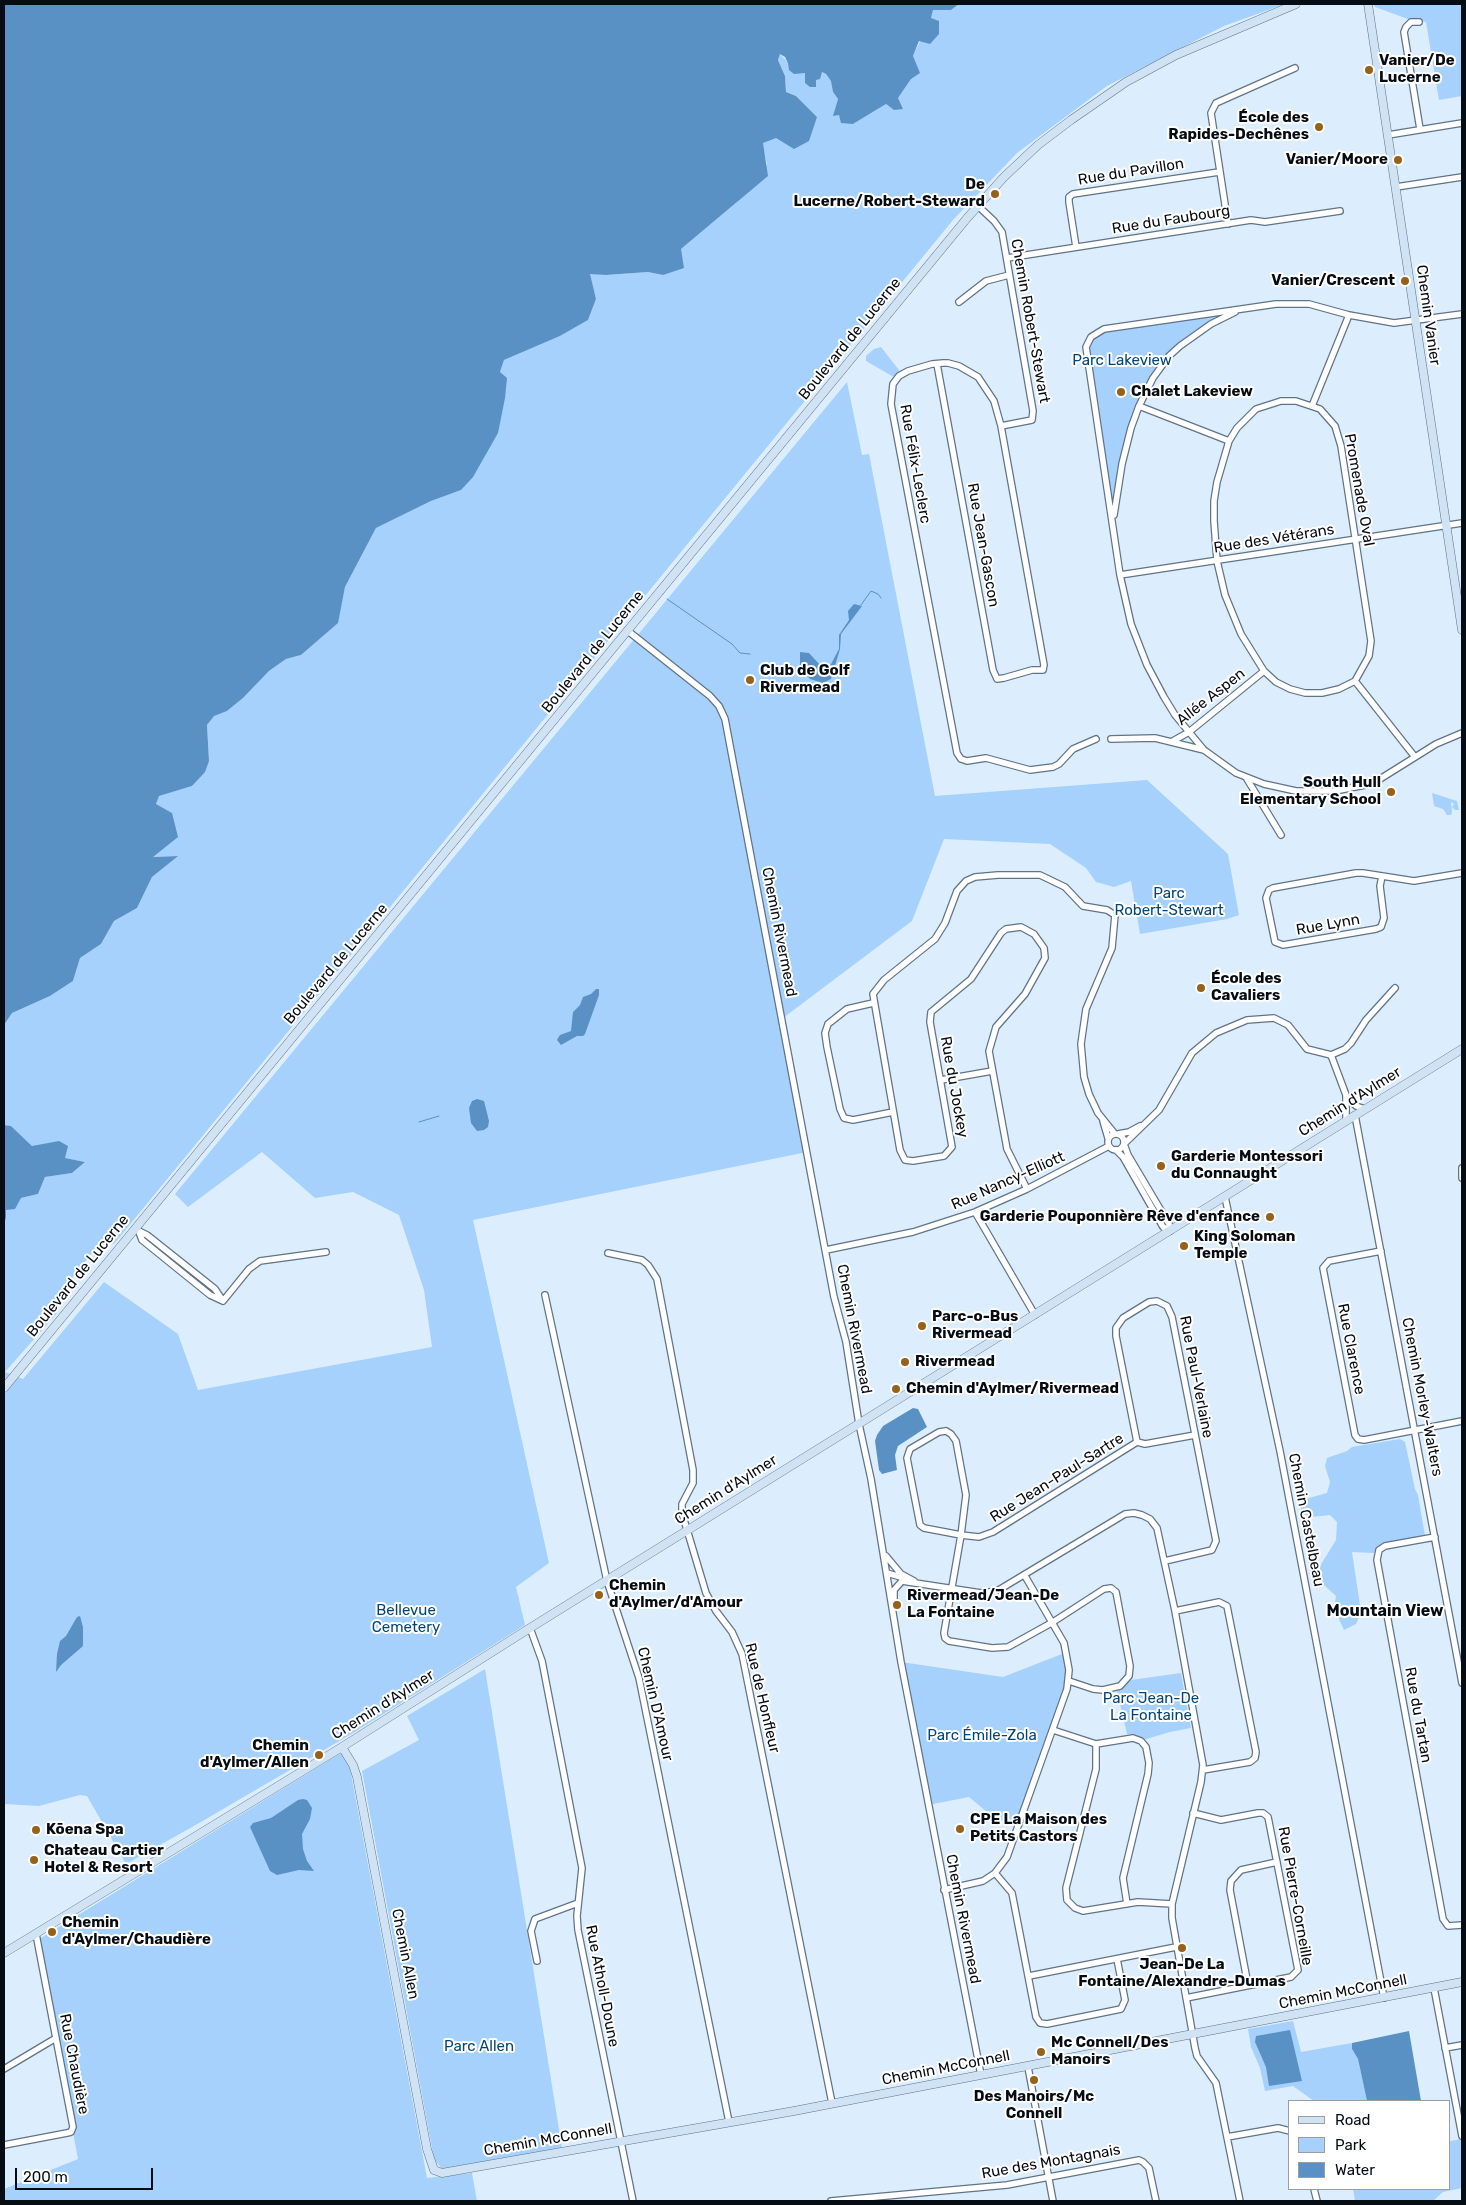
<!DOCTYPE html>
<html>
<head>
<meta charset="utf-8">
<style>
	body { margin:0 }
	#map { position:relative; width:1466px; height:2205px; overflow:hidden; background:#dcedfe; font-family:Rubik,sans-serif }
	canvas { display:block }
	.frame { position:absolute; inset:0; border:5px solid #060c13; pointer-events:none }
	.legend { position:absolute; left:1288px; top:2100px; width:162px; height:90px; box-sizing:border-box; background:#fff; border:1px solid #9b9ea1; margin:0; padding:6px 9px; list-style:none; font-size:15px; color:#060c13 }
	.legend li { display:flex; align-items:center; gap:10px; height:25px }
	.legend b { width:25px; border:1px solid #9b9ea1 }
	.scale { position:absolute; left:15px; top:2168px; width:138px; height:22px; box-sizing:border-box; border:2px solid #060c13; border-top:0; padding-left:6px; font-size:15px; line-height:18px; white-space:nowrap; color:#060c13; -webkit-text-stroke:4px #fff; paint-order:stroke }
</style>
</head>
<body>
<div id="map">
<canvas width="1466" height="2205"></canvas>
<div class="frame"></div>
<ul class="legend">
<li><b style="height:6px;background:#d0e3f5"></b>Road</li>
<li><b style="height:14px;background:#a5d1fc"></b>Park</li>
<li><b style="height:14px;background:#5a91c5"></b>Water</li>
</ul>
<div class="scale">200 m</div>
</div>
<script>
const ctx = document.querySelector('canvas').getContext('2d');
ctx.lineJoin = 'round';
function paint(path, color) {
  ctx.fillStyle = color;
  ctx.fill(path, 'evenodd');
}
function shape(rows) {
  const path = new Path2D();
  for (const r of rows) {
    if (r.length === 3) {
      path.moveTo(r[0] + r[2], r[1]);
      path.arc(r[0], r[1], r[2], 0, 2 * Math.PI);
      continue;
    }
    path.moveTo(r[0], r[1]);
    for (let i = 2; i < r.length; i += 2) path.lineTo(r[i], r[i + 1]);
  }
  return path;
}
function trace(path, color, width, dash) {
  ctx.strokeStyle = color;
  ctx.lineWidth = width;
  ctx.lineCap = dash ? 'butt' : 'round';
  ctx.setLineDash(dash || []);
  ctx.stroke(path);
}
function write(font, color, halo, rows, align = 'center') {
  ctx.font = font + ' Rubik,sans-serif';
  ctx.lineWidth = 4;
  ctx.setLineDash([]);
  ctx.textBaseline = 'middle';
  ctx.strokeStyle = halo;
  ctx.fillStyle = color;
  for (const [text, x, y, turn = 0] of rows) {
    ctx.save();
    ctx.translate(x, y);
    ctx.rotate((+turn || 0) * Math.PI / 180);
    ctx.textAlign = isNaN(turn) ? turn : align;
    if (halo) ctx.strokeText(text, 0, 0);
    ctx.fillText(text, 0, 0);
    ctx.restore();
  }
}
paint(shape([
	[959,4,1281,4,1282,5,1224,26,1107,86,1017,153,953,220,114,1244,103,1239,50,1306,57,1313,5,1372,23,1379,104,1282,178,1334,198,1390,432,1347,424,1290,399,1215,353,1192,315,1198,262,1152,188,1207,175,1194,847,382,862,455,869,454,935,796,1147,780,1228,854,1239,915,1227,919,1140,934,1131,881,1114,887,1096,882,1086,868,1050,844,944,839,912,921,783,1018,807,1152,473,1220,549,1563,516,1587,525,1625,353,1733,201,1822,126,1864,87,1796,80,1795,39,1806,4,1804,4,1224,6,1218,6,1210,21,1198,38,1194,45,1177,72,1173,85,1162,64,1158,32,1146,11,1126,4,1125,4,1025,12,1013,50,996,73,981,80,958,101,944,114,921,137,908,152,877,177,856,153,857,172,813,156,805,158,796,192,786,209,761,207,725,214,715,227,711,243,698,269,671,286,659,301,655,337,623,345,587,376,528,431,501,461,490,504,360,560,336,588,320,596,299,589,273,606,275,648,272,663,275,681,249,736,203,767,164,762,143,817,117,796,96,786,92,785,76,778,60,780,54,789,63,816,80,822,72,826,74,832,81,833,92,838,99,835,110,853,124,886,104,894,110,898,98,911,79,913,56,931,18,933,9,951,10],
	[1374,4,1462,4,1462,96,1439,100,1426,22,1408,19,1375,7],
	[1244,308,1227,316,1180,346,1153,378,1126,447,1113,523,1088,342,1097,332],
	[881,347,902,374,899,376,892,376,866,361,866,356,874,349],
	[1432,793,1457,801,1459,810,1455,810,1452,807,1454,804,1451,802,1452,812,1451,815,1447,815,1443,809,1434,806],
	[1400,1439,1405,1442,1415,1489,1418,1495,1425,1536,1385,1544,1378,1547,1374,1553,1352,1552,1361,1612,1356,1624,1344,1630,1334,1608,1336,1596,1323,1584,1319,1576,1320,1566,1336,1540,1337,1522,1330,1515,1311,1517,1302,1513,1300,1504,1302,1500,1327,1493,1330,1482,1325,1466,1327,1458,1347,1451,1352,1447],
	[1067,1652,1069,1681,1019,1827,993,1817,969,1797,928,1805,901,1662,1003,1677],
	[485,1669,562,2148,442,2169,434,2159,362,1771,419,1740,407,1716],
	[1181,1673,1191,1728,1170,1732,1143,1740,1135,1735,1127,1734,1117,1691,1131,1680],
	[341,1753,348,1758,427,2178,472,2173,477,2201,4,2201,4,2189,78,2159,36,1941],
	[1293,2021,1301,2052,1352,2043,1352,2049,1358,2059,1367,2101,1314,2101,1293,2086,1265,2091,1260,2068,1251,2047,1248,2029],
	[1462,2139,1462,2188,1443,2192,1433,2201,1355,2201,1353,2189,1450,2189,1450,2141]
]), '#a5d1fc');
paint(shape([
	[4,4,959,4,951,10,933,10,931,18,939,21,939,34,930,44,919,41,913,56,920,73,911,79,898,98,903,109,894,110,886,104,853,124,841,123,839,115,833,116,838,99,833,92,831,81,826,74,822,72,820,79,816,80,816,87,810,87,805,83,805,73,794,74,789,70,788,63,785,57,780,54,778,60,785,76,786,92,796,96,817,117,809,141,794,149,776,138,763,143,768,176,681,249,684,268,663,275,648,272,606,275,590,274,596,299,588,320,560,336,504,360,500,372,507,378,505,398,498,433,473,477,461,490,431,501,376,528,345,587,338,623,301,655,286,659,269,671,243,698,227,711,214,716,207,725,209,761,205,772,192,786,159,796,156,804,172,813,178,837,153,857,178,856,152,877,137,908,114,921,101,944,80,958,73,981,50,996,12,1013,4,1025],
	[854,604,862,606,841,634,840,649,831,679,823,683,810,679,800,667,800,652,809,653,820,665,830,666,839,649,839,635,849,620,848,611],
	[596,989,599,989,599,995,585,1034,583,1036,577,1036,561,1045,557,1040,558,1038,560,1035,571,1031,573,1012,580,1005,583,997,591,994],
	[477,1099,484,1101,489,1121,488,1127,484,1130,477,1131,471,1123,469,1108,472,1101],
	[4,1125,11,1126,32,1146,59,1141,68,1146,65,1158,85,1162,72,1173,45,1177,38,1194,21,1198,15,1209,6,1210,6,1218,4,1224],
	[913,1408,918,1409,927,1427,898,1446,895,1455,897,1470,882,1474,879,1470,875,1441,877,1435,883,1426],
	[80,1616,83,1627,83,1646,61,1665,56,1672,57,1654,60,1641,66,1636,77,1617],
	[303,1799,307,1800,312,1808,310,1819,302,1834,303,1849,307,1861,314,1871,299,1870,277,1875,270,1871,250,1827,253,1823,271,1818,298,1800],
	[1290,2030,1302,2081,1269,2086,1266,2067,1255,2042,1256,2036],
	[1409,2031,1421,2101,1367,2101,1358,2059,1352,2049,1352,2043]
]), '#5a91c5');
trace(shape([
	[667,599,732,644,740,653,750,654],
	[861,605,871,591,878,594,881,598],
	[794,672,800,667],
	[419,1122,439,1116]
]), '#5a91c5', 1);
const street = shape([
	[1419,22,1411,22,1406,27,1404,32,1420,129],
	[1388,135,1462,123],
	[1396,187,1462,177],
	[978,206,994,221,1002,232,1033,411,1032,420,1001,426],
	[1228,224,1211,113,1216,103,1295,68],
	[1076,247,1069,202,1069,197,1073,194,1219,172],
	[1007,258,1251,220,1265,222,1340,211],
	[959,302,986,281,1009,275],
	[1462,314,1394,323,1349,315,1309,304,1276,304,1104,329,1091,337,1086,347,1120,575,1131,624,1147,665,1164,697,1175,715,1204,750,1236,773,1264,784,1296,791,1335,791,1365,785,1380,779,1436,744,1462,733],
	[937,364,993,670,997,679,1004,678,1032,670,1043,670,1044,665,1001,426,994,401,978,377,959,366,948,363,943,363,932,364,908,371,899,376,893,384,891,404,957,753,961,759,967,761,986,758,1030,770,1053,767,1059,764,1073,749,1096,739],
	[1281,401,1296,401,1320,409,1335,426,1341,446,1371,641,1369,656,1355,681,1339,689,1322,693,1305,693,1290,689,1276,682,1264,671,1241,634,1225,595,1217,561,1214,521,1214,501,1217,482,1229,441,1237,428,1256,409,1281,401],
	[1139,406,1229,441],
	[1312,406,1349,315],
	[1114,515,1122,464,1131,428,1139,406,1153,378,1169,356,1180,346,1211,324,1235,312],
	[1120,575,1462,523],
	[628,631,710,696,719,706,725,719,834,1297,846,1342,859,1424,871,1479,901,1662,981,2075],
	[1355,681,1415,757],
	[1111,739,1155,738,1204,750],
	[1173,741,1189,732,1264,671],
	[1247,779,1281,835],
	[1382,876,1380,886,1384,918,1381,927,1376,929,1283,945,1275,942,1266,898,1269,890,1273,888,1356,873,1363,873,1414,881,1462,873],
	[873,1003,847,1009,828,1024,825,1033,827,1047,840,1109,844,1118,853,1120,893,1112],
	[1331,1055,1346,1095,1346,1121],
	[941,1080,992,1071],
	[1346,1095,1356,1106,1365,1109],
	[1355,1115,1462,1683],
	[1103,1121,1108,1138],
	[1116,1142,8],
	[1118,1134,1129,1132,1140,1126],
	[1124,1144,1159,1110,1192,1053,1216,1033,1247,1020,1274,1018,1288,1025,1307,1049,1331,1055,1345,1049,1351,1043,1366,1020,1395,988],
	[1124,1144,1128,1155,1169,1224,1170,1231],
	[1116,1150,1123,1157,1163,1227,1170,1231],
	[1462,1168,1462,1178],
	[1027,1189,1007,1149,989,1051,996,1027,1025,994,1045,958,1044,948,1034,934,1021,927,1006,929,1001,933,971,979,931,1012,930,1022,952,1147,944,1156,913,1161,905,1160,900,1150,873,994,884,980,935,939,945,923,957,891,966,881,975,877,998,875,1040,875,1065,887,1083,906,1107,910,1115,915,1112,948,1086,1009,1081,1044,1084,1077,1089,1094,1098,1113,1115,1134],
	[1225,1197,1280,1451,1384,1998],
	[975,1212,1035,1315],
	[135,1229,147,1235,215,1289,223,1301,210,1295,142,1240,139,1232],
	[826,1250,913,1232,975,1212,1027,1189,1109,1146],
	[1381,1251,1329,1261,1323,1268,1355,1435,1358,1439,1364,1440,1462,1421],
	[608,1253,642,1260,648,1265,657,1279,693,1470,693,1483,682,1504,682,1513,706,1593,716,1611,732,1632,742,1654,832,2103],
	[545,1295,607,1581,639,1678,729,2122],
	[223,1301,249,1269,260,1261,326,1252],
	[946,1431,951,1434,956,1441,966,1495,961,1535,924,1528,920,1525,907,1458,910,1449,939,1432,946,1431],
	[1137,1442,1116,1336,1116,1328,1123,1318,1149,1302,1157,1301,1167,1306,1172,1317,1216,1541,1212,1550,1165,1561],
	[1435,1537,1385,1546,1379,1550,1377,1560,1443,1919,1448,1926,1462,1925],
	[886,1556,901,1574,914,1581],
	[887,1573,904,1578],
	[894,1599,894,1590,902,1581,981,1593,997,1591,1125,1514,1134,1513,1142,1515,1150,1519,1157,1528,1175,1611,1203,1765,1201,1782,1172,1904,1172,1918,1195,2048,1197,2056,1216,2083,1240,2201],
	[1175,1611,1219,1602,1227,1606,1256,1752,1255,1758,1250,1762,1203,1770],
	[530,1628,542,1661,582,1868,577,1916,578,1930,633,2201],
	[1069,1681,1093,1689,1103,1690,1120,1686,1129,1676,1130,1666,1116,1592,1111,1588,1104,1589,1053,1622,1008,1647,992,1648,949,1641,945,1638,944,1633,961,1535,979,1537,993,1532,1137,1442,1145,1444,1195,1435],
	[1053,1730,1096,1744,1133,1738,1141,1741,1146,1747,1149,1763,1148,1774,1123,1878,1127,1904],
	[1096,1744,1096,1769,1066,1888,1067,1900,1075,1908,1083,1911,1138,1902,1172,1904],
	[995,1873,1012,1893,1036,2017,1040,2023,1047,2024,1121,2009,1125,2000,1117,1959],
	[944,1890,983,1881,995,1873,1007,1857,1067,1689,1069,1670,1064,1643,1025,1576],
	[537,1961,531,1931,535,1919,578,1903],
	[1029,1976,1176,1947],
	[1248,1985,1230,1890,1231,1881,1241,1870,1277,1862],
	[1434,1988,1462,2136],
	[1186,1998,1291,1977,1298,1970,1268,1817,1263,1813,1258,1813,1221,1820,1193,1813],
	[1445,2048,1462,2045],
	[1028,2067,1053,2201],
	[4,2069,56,2038],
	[1227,2137,1278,2128,1290,2131],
	[4,2145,67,2133,71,2132,73,2127,36,1934],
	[1314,2189,1317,2201],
	[831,2201,1007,2185,1139,2160,1143,2162,1149,2168,1156,2201]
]);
const secondary = shape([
	[1368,4,1462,630],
	[4,1388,968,217,1004,177,1038,145,1071,120,1126,82,1176,55,1296,4],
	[342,1747,353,1765,357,1777,427,2149,434,2170,442,2173,794,2111,1462,1982],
	[4,1953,342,1747,530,1628,1462,1049]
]);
trace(street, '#617386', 8);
trace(secondary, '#617386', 9);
trace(street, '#fff', 5.5);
trace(secondary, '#d0e3f5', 8);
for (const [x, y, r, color] of [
	[1369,70,5,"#966118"],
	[1319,127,5,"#966118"],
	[1398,160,5,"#966118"],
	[995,194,5,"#966118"],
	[1405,281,5,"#966118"],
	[1121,392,5,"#966118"],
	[750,680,5,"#966118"],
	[1391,792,5,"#966118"],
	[1201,988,5,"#966118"],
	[1161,1166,5,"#966118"],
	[1270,1217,5,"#966118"],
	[1184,1246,5,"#966118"],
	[922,1326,5,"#966118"],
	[905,1362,5,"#966118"],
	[896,1389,5,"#966118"],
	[599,1595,5,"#966118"],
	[897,1605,5,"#966118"],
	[319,1755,5,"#966118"],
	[960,1829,5,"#966118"],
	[36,1830,5,"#966118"],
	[34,1860,5,"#966118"],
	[52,1932,5,"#966118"],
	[1182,1948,5,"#966118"],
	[1041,2052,5,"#966118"],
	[1034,2080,5,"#966118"]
]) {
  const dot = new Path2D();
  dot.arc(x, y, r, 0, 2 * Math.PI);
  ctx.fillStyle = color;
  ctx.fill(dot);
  trace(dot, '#fff', 2);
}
write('bold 15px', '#060c13', '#fff', [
	["Vanier/De",1379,61],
	["Lucerne",1379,78],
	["École des",1309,118,"right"],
	["Rapides-Dechênes",1309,135,"right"],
	["Vanier/Moore",1388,160,"right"],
	["De",985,185,"right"],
	["Lucerne/Robert-Steward",985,202,"right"],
	["Vanier/Crescent",1395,281,"right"],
	["Chalet Lakeview",1131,392],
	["Club de Golf",760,671],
	["Rivermead",760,688],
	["South Hull",1381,783,"right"],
	["Elementary School",1381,800,"right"],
	["École des",1211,979],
	["Cavaliers",1211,996],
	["Garderie Montessori",1171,1157],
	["du Connaught",1171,1174],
	["Garderie Pouponnière Rêve d'enfance",1260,1217,"right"],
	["King Soloman",1194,1237],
	["Temple",1194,1254],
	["Parc-o-Bus",932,1317],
	["Rivermead",932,1334],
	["Rivermead",915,1362],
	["Chemin d'Aylmer/Rivermead",906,1389],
	["Chemin",609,1586],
	["d'Aylmer/d'Amour",609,1603],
	["Rivermead/Jean-De",907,1596],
	["La Fontaine",907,1613],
	["Chemin",309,1746,"right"],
	["d'Aylmer/Allen",309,1763,"right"],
	["CPE La Maison des",970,1820],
	["Petits Castors",970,1837],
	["Kōena Spa",46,1830],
	["Chateau Cartier",44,1851],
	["Hotel & Resort",44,1868],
	["Chemin",62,1923],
	["d'Aylmer/Chaudière",62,1940],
	["Jean-De La",1182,1965,"center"],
	["Fontaine/Alexandre-Dumas",1182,1982,"center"],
	["Mc Connell/Des",1051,2043],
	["Manoirs",1051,2060],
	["Des Manoirs/Mc",1034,2097,"center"],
	["Connell",1034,2114,"center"]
], 'left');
write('15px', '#060c13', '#fff', [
	["Rue du Pavillon",1131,172,-9],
	["Rue du Faubourg",1171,220,-9],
	["Chemin Vanier",1428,315,82],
	["Chemin Robert-Stewart",1030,321,80],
	["Boulevard de Lucerne",850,339,-51],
	["Rue Félix-Leclerc",915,464,80],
	["Promenade Oval",1359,490,80],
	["Rue des Vétérans",1274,539,-9],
	["Rue Jean-Gascon",983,545,80],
	["Boulevard de Lucerne",593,652,-51],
	["Allée Aspen",1211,697,-38],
	["Rue Lynn",1328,925,-10],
	["Chemin Rivermead",779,932,79],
	["Boulevard de Lucerne",336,964,-50],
	["Rue du Jockey",954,1087,80],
	["Chemin d'Aylmer",1350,1102,-32],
	["Rue Nancy-Elliott",1008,1181,-24],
	["Boulevard de Lucerne",78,1276,-51],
	["Chemin Rivermead",854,1329,79],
	["Rue Clarence",1351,1349,79],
	["Rue Paul-Verlaine",1196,1377,79],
	["Chemin Morley-Walters",1422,1397,79],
	["Rue Jean-Paul-Sartre",1057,1478,-32],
	["Chemin d'Aylmer",726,1490,-32],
	["Chemin Castelbeau",1306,1520,79],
	["Rue de Honfleur",762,1698,77],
	["Chemin D'Amour",655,1704,77],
	["Chemin d'Aylmer",383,1705,-32],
	["Rue du Tartan",1418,1715,80],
	["Rue Pierre-Corneille",1295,1896,80],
	["Chemin Rivermead",963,1919,79],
	["Chemin Allen",405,1954,79],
	["Rue Atholl-Doune",602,1986,79],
	["Chemin McConnell",1343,1992,-11],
	["Rue Chaudière",74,2064,79],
	["Chemin McConnell",946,2068,-11],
	["Chemin McConnell",548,2140,-10],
	["Rue des Montagnais",1051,2162,-10]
]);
write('15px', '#024576', '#fff', [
	["Parc Lakeview",1122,361],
	["Parc",1169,894],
	["Robert-Stewart",1169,911],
	["Bellevue",406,1611],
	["Cemetery",406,1628],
	["Parc Jean-De",1151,1699],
	["La Fontaine",1151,1716],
	["Parc Émile-Zola",982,1736],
	["Parc Allen",479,2047]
]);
write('bold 16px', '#060c13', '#fff', [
	["Mountain View",1385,1611]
]);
</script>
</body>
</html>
